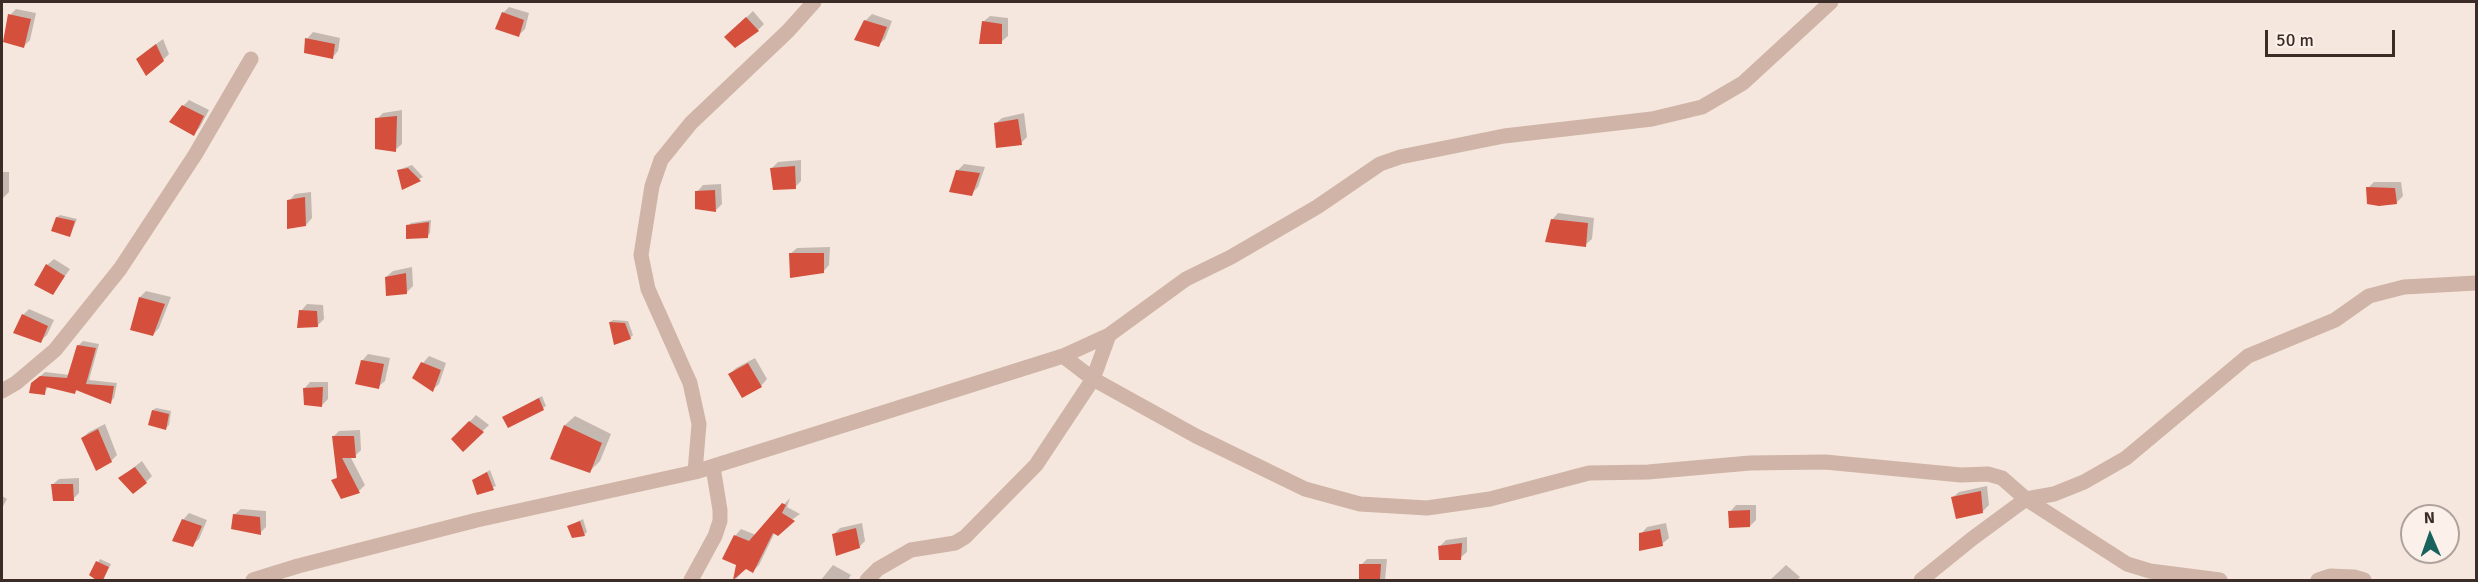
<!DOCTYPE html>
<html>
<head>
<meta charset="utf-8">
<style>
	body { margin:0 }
	#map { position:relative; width:2478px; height:582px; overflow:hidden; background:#f5e7dd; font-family:Signika,sans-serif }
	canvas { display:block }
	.frame { position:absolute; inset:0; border:3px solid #3b2c28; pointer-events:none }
	.north { position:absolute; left:2400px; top:504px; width:60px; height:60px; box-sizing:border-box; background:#fcf1ea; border:2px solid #afa29c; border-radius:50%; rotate:358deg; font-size:16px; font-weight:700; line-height:24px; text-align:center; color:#3b2c28 }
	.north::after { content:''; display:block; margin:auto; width:21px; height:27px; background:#18625e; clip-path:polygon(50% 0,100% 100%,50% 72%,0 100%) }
	.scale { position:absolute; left:2265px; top:30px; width:130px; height:27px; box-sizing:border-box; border:3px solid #3b2c28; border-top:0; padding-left:8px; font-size:18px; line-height:21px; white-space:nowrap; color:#3b2c28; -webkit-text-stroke:4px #fcf1ea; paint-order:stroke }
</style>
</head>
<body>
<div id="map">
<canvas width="2478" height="582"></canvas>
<div class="frame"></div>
<div class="north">N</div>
<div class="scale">50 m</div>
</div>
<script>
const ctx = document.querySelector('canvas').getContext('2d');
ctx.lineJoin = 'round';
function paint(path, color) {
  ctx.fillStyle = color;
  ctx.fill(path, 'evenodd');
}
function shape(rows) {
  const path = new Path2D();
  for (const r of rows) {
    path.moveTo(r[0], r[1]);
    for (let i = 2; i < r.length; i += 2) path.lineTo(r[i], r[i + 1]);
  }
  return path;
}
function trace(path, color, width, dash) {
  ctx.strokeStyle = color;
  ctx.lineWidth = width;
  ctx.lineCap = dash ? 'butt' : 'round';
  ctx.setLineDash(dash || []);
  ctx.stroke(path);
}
paint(shape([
	[509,7,529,13,525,29,518,36,503,13],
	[16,9,36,13,30,40,24,46,10,15],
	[753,11,764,24,758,30,726,37],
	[872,14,892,21,885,39,878,45,865,21],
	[990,16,1008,18,1008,36,1001,42,983,22],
	[313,32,340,38,338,51,332,58,307,39],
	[163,39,169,54,163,60,144,53],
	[189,100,209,110,200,127,194,134,183,106],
	[402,110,402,144,395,150,377,119,383,113],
	[1024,113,1027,137,1021,143,995,124,1002,118],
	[801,160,801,181,795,187,772,168,778,162],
	[964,164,985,167,978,187,971,194,957,171],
	[412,165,423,177,403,188,398,170],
	[2,172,9,172,9,192,3,198],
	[2374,182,2401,182,2403,196,2396,203,2368,188],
	[721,184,722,204,716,210,697,192,703,185],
	[311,192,312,218,306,225,289,201,295,194],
	[1558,213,1594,218,1592,239,1585,245,1552,220],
	[60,215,77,219,70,236,57,217],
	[431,220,430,233,427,236,408,226,411,223],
	[830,247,829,265,823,272,790,254,797,248],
	[54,259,70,269,53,293,47,265],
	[412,267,413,286,406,293,386,277,393,271],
	[146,291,171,297,159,328,153,335,140,297],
	[307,304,323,305,324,319,317,326,301,311],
	[29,309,54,320,47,335,40,341,23,315],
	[613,320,628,321,633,335,630,338,610,322],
	[83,341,99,344,89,380,117,383,114,398,110,402,78,389,75,392,49,386,44,393,37,379,45,372,70,375,79,345],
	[368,354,390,358,385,381,378,387,362,361],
	[429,356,446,363,439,384,432,390,423,363],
	[755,358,767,379,761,386,730,374,736,368],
	[310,382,328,382,328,399,322,405,304,389],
	[542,396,546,406,543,408,504,417],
	[156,408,171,411,169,425,166,428,153,410],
	[476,415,489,425,463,450,453,439],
	[575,416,611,434,600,461,590,471,552,458,565,425],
	[105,424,117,455,111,461,82,438,89,432],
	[360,430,361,450,355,456,350,456,365,485,359,491,333,481,338,476,333,437,339,431],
	[142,461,152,476,146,482,120,478],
	[490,470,496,486,478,493,473,480],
	[79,478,79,493,73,499,52,485,59,479],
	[1987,486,1989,505,1982,512,1952,498,1959,492],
	[2,496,7,499,2,508],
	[790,498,787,507,800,514,775,532,759,565,753,571,746,568,735,580,737,564,735,536,741,529,756,535],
	[1736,505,1756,505,1756,520,1750,526,1730,512],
	[241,509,266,511,266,527,260,533,234,515],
	[189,513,207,520,199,539,192,545,183,520],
	[583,519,587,532,584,535,569,526],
	[862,523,865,541,859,547,833,535,840,528],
	[1666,523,1669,538,1662,544,1641,534,1647,527],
	[1467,537,1467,552,1460,558,1440,546,1446,540],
	[100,559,111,564,103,580,98,580,91,574],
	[1367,559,1387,559,1385,580,1361,580,1361,565],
	[833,565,851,575,848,580,821,580],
	[1786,565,1800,577,1797,580,1770,580]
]), '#0003');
paint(shape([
	[502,12,524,20,519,37,495,29],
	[8,14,31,19,24,48,3,42],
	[746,17,759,31,735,48,724,37],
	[864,20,887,27,879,47,854,40],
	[982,21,1002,24,1002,44,979,44],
	[305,38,335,44,333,59,304,53],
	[156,44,164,61,146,76,136,59],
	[182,105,204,116,194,136,169,122],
	[397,116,396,152,375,149,375,118],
	[1018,119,1022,145,996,148,994,123],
	[795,166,796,189,773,190,770,168],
	[408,168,421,181,402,190,397,170],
	[956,170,980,173,972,196,949,192],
	[2366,187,2395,188,2397,204,2379,206,2367,204],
	[715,190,716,212,695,209,695,191],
	[305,197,306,226,287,229,287,200],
	[56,217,75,221,70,237,51,231],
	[1551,219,1588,223,1586,247,1545,242],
	[429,222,428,238,406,239,406,225],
	[789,253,824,253,824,273,790,278],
	[46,264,65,276,53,295,34,285],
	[406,273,407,294,386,296,385,277],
	[139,297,165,304,153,336,130,330],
	[299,310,317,311,318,327,297,328],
	[22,314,48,326,41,343,13,333],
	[609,322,625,323,631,339,614,345],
	[77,345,96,348,86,384,114,386,111,404,76,390,75,394,46,387,45,395,29,393,31,383,40,376,67,378],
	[361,360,384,364,379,389,355,384],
	[421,362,441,370,433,392,412,378],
	[748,363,762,387,742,398,728,374],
	[323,387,322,407,304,405,303,388],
	[539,398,544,410,508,428,502,417],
	[152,410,169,414,166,430,148,425],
	[469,421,484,432,463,452,451,439],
	[564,425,602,443,590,473,550,459],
	[98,429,112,462,96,471,81,438],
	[332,436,354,436,356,458,342,458,360,493,341,499,331,480,337,478],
	[135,467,147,483,133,494,118,478],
	[487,472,494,490,477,495,472,480],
	[51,484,73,484,74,501,53,501],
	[1981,491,1983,513,1956,519,1951,497],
	[782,503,786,505,782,513,795,521,778,536,773,533,753,573,746,569,733,580,736,565,722,559,734,535,749,541],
	[1750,510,1750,527,1729,528,1728,511],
	[233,514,260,517,261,535,231,529],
	[182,519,202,526,193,547,172,541],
	[580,521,585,536,572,538,567,526],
	[856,528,860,548,836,556,832,534],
	[1660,529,1663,546,1639,551,1639,533],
	[1462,543,1461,560,1439,560,1438,546],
	[96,561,109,567,103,580,96,580,89,575],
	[1359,564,1381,564,1380,580,1359,580]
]), '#d44f3c');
trace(shape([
	[1063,356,1093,379,1196,436,1305,489,1360,504,1427,508,1490,499,1589,473,1648,472,1750,463,1825,462,1961,475,1988,474,2002,478,2026,499,2127,564,2150,571,2220,580],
	[2,391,16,383,55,350,120,269,195,155,251,59],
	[695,472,699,424,690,383,648,289,641,255,652,186,661,160,691,123,788,31,814,2],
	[253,580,298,566,477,520,695,472,1063,356,1109,335,1186,279,1231,257,1317,207,1380,164,1400,157,1504,136,1652,119,1702,107,1743,83,1831,2],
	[691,580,715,536,720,521,720,510,713,467],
	[867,580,878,569,911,550,955,543,965,537,1036,465,1093,379,1109,335],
	[1921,580,1973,538,2026,499,2054,494,2084,482,2126,458,2248,356,2335,320,2369,296,2404,287,2476,283],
	[2318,580,2330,576,2354,577,2364,580]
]), '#cfb4a7', 15);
</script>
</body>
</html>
